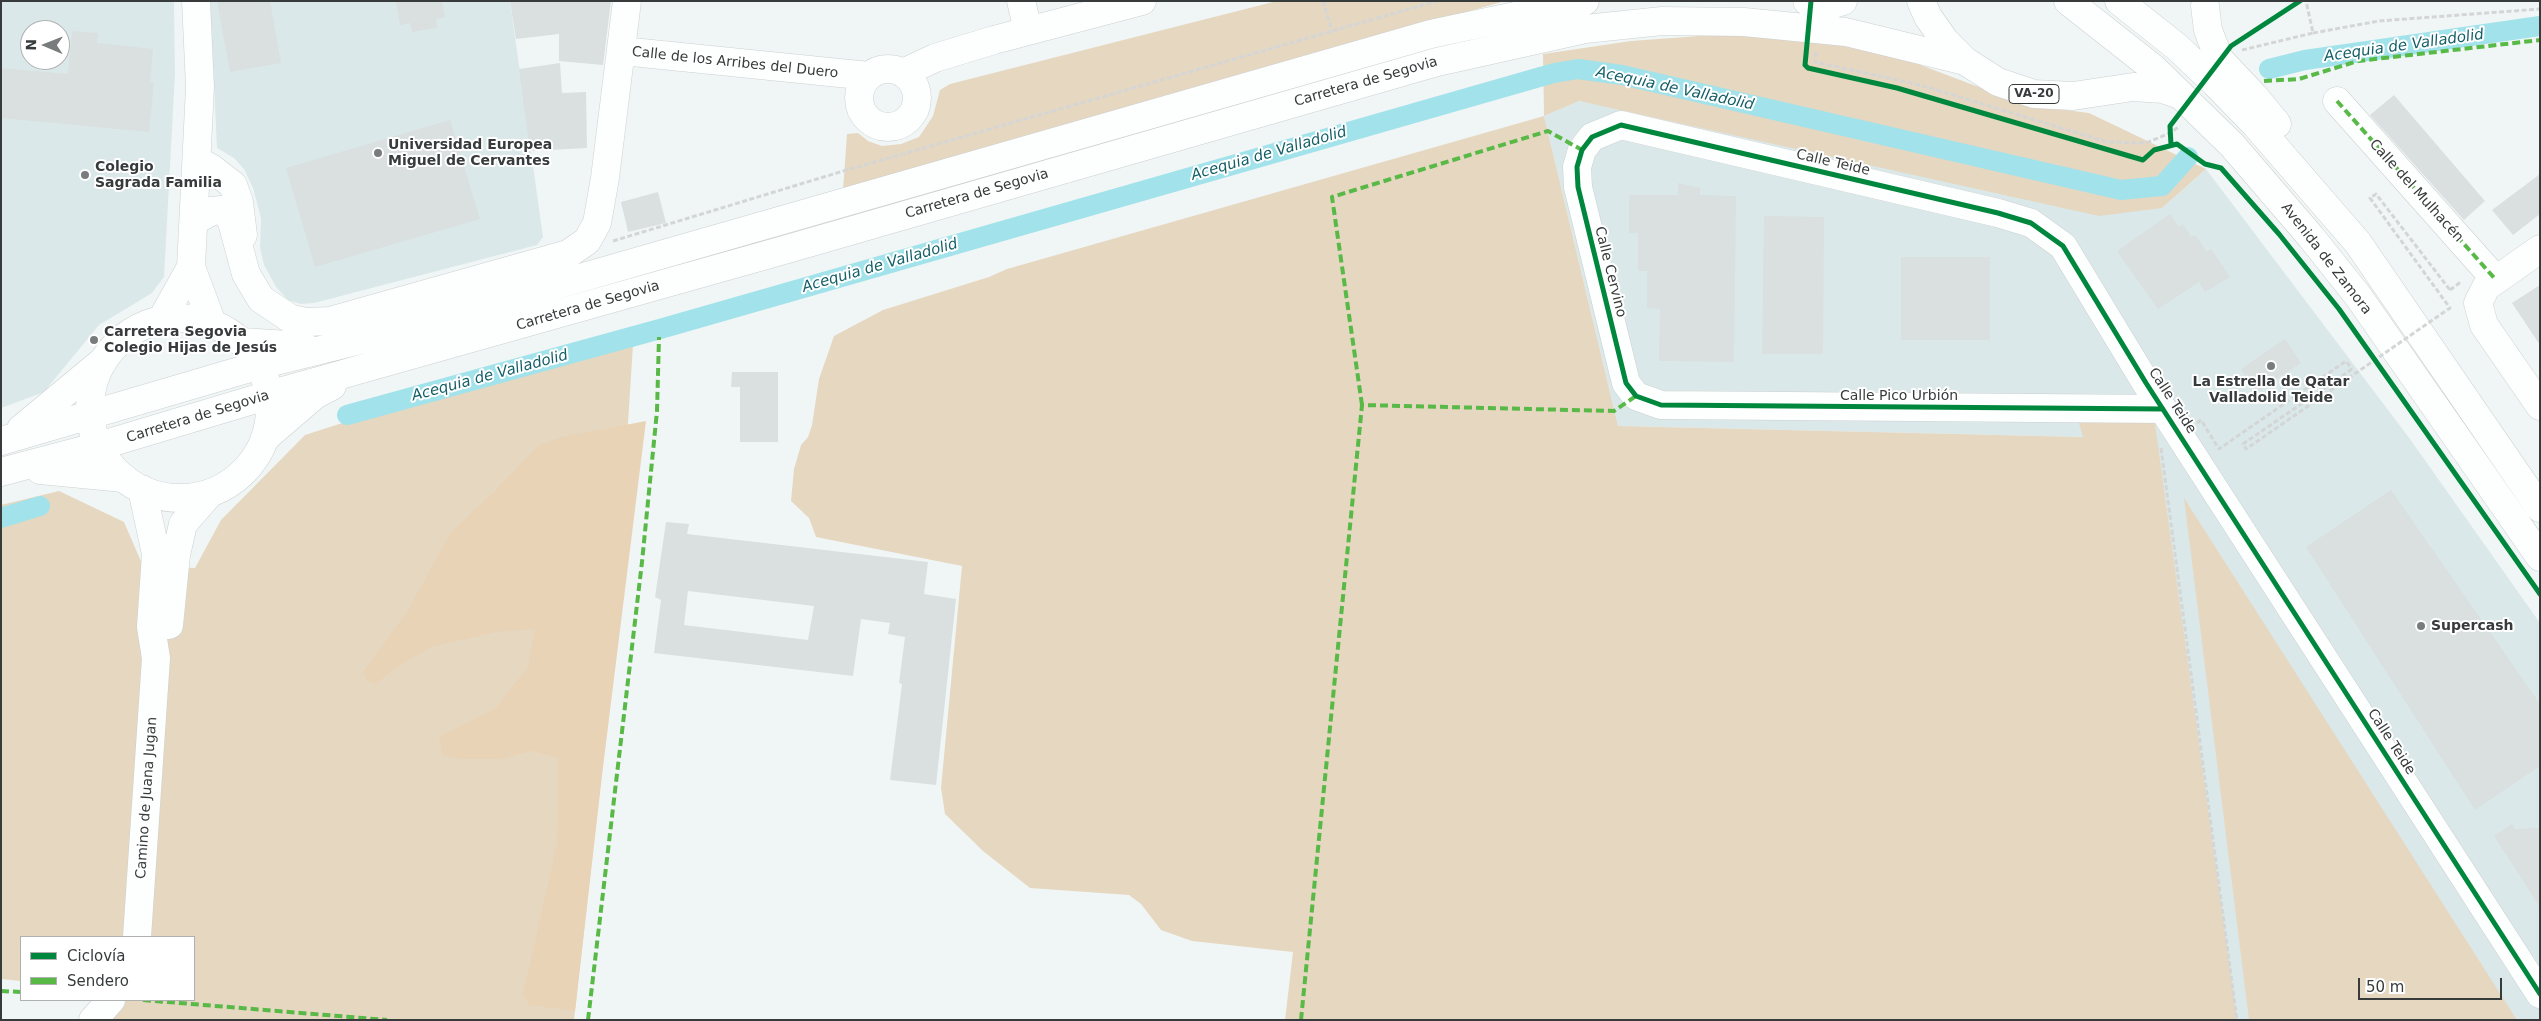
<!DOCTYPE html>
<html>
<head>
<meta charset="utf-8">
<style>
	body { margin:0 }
	#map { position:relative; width:2541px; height:1021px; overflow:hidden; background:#f0f6f6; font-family:"DejaVu Sans",sans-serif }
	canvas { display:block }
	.frame { position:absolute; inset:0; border:2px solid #373b3b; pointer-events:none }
	.legend { position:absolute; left:20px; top:936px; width:175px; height:65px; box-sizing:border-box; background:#fff; border:1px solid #afb1b1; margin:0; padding:6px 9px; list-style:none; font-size:15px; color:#373b3b }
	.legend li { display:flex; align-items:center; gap:10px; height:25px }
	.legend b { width:25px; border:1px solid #afb1b1 }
	.north { position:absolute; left:20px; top:20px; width:50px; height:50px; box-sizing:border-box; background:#fff; border:1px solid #afb1b1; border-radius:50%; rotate:271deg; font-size:14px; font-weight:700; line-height:20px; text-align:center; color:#373b3b }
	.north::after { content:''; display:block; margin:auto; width:18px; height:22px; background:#787c7c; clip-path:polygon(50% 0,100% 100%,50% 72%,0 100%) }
	.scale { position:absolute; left:2358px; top:978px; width:144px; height:22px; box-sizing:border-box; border:2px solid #373b3b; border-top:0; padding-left:6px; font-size:15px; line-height:18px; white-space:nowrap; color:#373b3b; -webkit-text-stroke:4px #fff; paint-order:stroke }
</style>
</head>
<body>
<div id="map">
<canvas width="2541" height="1021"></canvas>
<div class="frame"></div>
<ul class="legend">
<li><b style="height:6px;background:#00873e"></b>Ciclovía</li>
<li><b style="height:6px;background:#58b947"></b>Sendero</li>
</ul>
<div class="north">N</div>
<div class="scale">50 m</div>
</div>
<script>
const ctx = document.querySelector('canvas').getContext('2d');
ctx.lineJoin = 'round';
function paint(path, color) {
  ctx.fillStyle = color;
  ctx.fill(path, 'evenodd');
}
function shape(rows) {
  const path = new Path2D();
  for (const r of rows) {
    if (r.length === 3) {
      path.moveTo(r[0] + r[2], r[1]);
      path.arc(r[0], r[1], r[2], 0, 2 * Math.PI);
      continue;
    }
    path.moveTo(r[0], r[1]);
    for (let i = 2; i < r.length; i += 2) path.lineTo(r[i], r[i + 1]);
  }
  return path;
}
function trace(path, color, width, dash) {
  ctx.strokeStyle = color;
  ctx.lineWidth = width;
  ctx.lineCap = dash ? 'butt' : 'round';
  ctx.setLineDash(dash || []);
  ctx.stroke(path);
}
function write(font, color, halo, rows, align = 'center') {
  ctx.font = font + ' "DejaVu Sans",sans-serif';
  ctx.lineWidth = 4;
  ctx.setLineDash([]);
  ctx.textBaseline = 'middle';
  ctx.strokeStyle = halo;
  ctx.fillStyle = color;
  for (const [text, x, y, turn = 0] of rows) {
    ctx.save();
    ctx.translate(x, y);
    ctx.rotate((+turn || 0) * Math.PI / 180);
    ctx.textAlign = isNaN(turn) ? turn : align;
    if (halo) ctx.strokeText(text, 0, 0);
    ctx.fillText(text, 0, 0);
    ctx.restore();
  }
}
paint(shape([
	[1,1,174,1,175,74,164,277,152,293,99,325,44,392,1,408],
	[30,30,60,30,60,60,30,60],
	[210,1,510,1,543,237,537,245,314,303,301,304,288,300,276,287,264,265,260,248,261,218,253,188,244,169,234,158,217,148],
	[1578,101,2162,208,2206,169,2410,439,2540,623,2540,1020,2142,1020,2084,437,1618,426,1544,116]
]), '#dbe8e9');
paint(shape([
	[1277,1,1505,1,843,190,847,134,858,133,868,141,882,146,901,144,919,137,933,116,940,90,950,84],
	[1741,33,1845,43,1918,64,2026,105,2089,113,2206,169,2162,208,2099,216,1579,101,1544,116,1618,426,2083,437,2075,409,2153,409,2237,1020,1285,1020,1293,952,1192,941,1161,930,1141,904,1129,895,1030,888,983,851,945,814,941,788,962,566,816,537,809,518,791,501,794,469,801,445,808,437,812,425,819,379,834,336,883,310,989,277,1007,269,1544,116,1543,54,1631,41],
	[634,329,611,691,574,1020,111,1020,98,1000,194,1000,194,937,21,937,21,981,1,979,1,505,59,491,124,522,143,566,195,568,221,520,305,435],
	[2184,498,2517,1020,2249,1020]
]), '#e6d7c1');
paint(shape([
	[646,421,603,767,575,1011,529,1005,523,994,557,843,558,758,531,751,502,759,461,759,443,755,439,737,495,709,528,667,535,629,496,632,431,647,397,667,376,684,367,681,363,672,407,612,451,532,493,493,539,445,562,437]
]), '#e9d3b6');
trace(shape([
	[2269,69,2305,60,2540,26],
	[347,415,660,329,1554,73,1578,69,1622,75,2121,190,2162,186,2188,157],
	[1,518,40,506]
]), '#a2e2ea', 20);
paint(shape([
	[217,1,270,1,281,63,230,72],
	[396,1,442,1,445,17,436,19,437,28,412,32,410,23,400,25],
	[510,1,611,1,603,65,559,61,559,34,516,39],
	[72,31,98,33,97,43,153,49,150,83,154,83,149,132,1,118,1,68,68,74],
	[560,63,562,93,586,92,587,148,530,151,519,69],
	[2394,95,2485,201,2464,220,2370,115],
	[450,120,480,219,315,267,286,168],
	[2540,174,2540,214,2513,235,2492,210],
	[1678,183,1700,188,1700,195,1736,196,1734,362,1659,361,1660,309,1647,308,1647,271,1638,271,1638,233,1629,233,1629,195,1678,195],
	[658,192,666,223,628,232,621,202],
	[2170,214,2179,227,2183,224,2191,237,2195,235,2207,252,2211,249,2230,277,2205,292,2199,282,2158,309,2117,251],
	[1764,216,1824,217,1823,354,1762,354],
	[1901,257,1990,257,1990,340,1901,340],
	[2540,285,2540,345,2512,303],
	[2285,339,2301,363,2257,392,2241,369],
	[732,372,778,372,778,442,740,442,740,387,731,387],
	[2391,490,2540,704,2540,766,2475,810,2306,547],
	[666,522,689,524,687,534,928,562,924,594,956,599,936,785,890,780,902,684,899,683,905,637,888,634,890,623,861,619,853,676,654,653,661,600,655,597],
	[688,591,814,606,808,640,684,625],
	[2512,824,2515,829,2540,828,2540,907,2494,836]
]), '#dadfdf');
const minor = shape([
	[1021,1,1028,30],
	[622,51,869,76],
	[888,98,29],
	[903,73,935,58,994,40,1142,1],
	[2337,101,2496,280],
	[198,161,211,168,233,185,239,202,243,235],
	[194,221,212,211,221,210,227,213,232,222,246,274,261,299,291,319,307,322,330,321,568,254,587,241,597,223,605,178,627,1],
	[2540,249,2486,287,2478,303,2484,325,2540,406],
	[191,267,212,323],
	[180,408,90],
	[162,319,191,267,200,87,196,1],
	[2163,409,1661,405,1636,396,1626,383,1578,187,1577,167,1582,150,1592,137,1621,125,1998,213,2031,223,2063,246,2146,383,2540,994],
	[169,625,176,555,183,524,210,493],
	[137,937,156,658,151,627,156,554,142,489],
	[93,1020,111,1000]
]);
const major = shape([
	[1807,1,1833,4,1843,1],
	[242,342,304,346],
	[21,429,103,361],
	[265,438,315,395,332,386],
	[1,441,260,365,385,334,1431,34,1585,1],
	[40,470,124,478],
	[1,472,99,446,269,395,784,250,1437,62,1585,29,1662,21,1744,22,1846,32,1965,61]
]);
const highway = shape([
	[1921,1,1928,17,1945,41,1965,61,1998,82,2034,94,2073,96,2133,87,2163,89,2180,95],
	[2068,1,2153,68,2232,145,2311,237,2358,296,2540,557],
	[2119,1,2177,47,2215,83,2255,124,2358,243,2540,508],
	[2205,6,2208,30,2219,59,2254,96,2277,124]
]);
trace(minor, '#ccd0d0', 29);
trace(major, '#ccd0d0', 29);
trace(highway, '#ccd0d0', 29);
trace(shape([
	[1323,1,1332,31],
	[2313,33,2379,21,2540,9],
	[2242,50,2313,33,2306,1],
	[1816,52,1815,62,1920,85,2107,142,2146,143,2170,133,2180,126],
	[613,241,840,172,1437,1],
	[2450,290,2462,281],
	[2197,423,2201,420,2219,449,2346,361,2352,369],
	[2161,448,2237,1020]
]), '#d4d6d6', 3, [5, 2.5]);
trace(minor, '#fdfefe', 28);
trace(major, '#fdfefe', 28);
trace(highway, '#fdfefe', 28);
trace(shape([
	[2352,369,2243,444,2246,449,2450,308,2370,198,2376,194,2450,290]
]), '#d4d6d6', 3, [5, 2.5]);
trace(shape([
	[2264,81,2299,79,2358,61,2540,40],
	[2337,101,2496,280],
	[1362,405,1332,197,1548,131,1582,150],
	[1,991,21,992],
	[143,1000,387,1020],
	[588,1020,642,562,657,411,659,337],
	[1301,1020,1362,405,1614,411,1636,396]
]), '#58b947', 4, [8, 4]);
trace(shape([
	[1811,1,1805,65,1808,68,1897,88,2143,160,2154,150,2177,144,2205,164,2221,168,2279,234,2339,309,2540,594],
	[2171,145,2170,126,2231,46,2300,1],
	[2163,409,1661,405,1636,396,1626,383,1578,187,1577,167,1582,150,1592,137,1621,125,1998,213,2031,223,2063,246,2146,383,2540,994]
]), '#00873e', 5);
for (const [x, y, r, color] of [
	[378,153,5,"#787c7c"],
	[85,175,5,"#787c7c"],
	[94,340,5,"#787c7c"],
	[2271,366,5,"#787c7c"],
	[2421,626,5,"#787c7c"]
]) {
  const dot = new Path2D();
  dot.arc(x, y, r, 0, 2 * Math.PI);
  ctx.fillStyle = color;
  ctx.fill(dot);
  trace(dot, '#fff', 2);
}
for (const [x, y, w] of [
	[2034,94,50]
]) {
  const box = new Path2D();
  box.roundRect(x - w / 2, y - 9.5, w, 19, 4);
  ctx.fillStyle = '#fff';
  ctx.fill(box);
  trace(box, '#373b3b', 1);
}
write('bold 12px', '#373b3b', null, [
	["VA-20",2034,94]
]);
write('14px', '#373b3b', '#fff', [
	["Calle de los Arribes del Duero",735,63,6],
	["Carretera de Segovia",1366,82,-16],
	["Calle Teide",1833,163,13],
	["Calle del Mulhacén",2416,191,48],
	["Carretera de Segovia",977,194,-16],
	["Avenida de Zamora",2326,259,52],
	["Calle Cervino",1610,272,76],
	["Carretera de Segovia",588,306,-16],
	["Calle Pico Urbión",1899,396],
	["Calle Teide",2172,401,57],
	["Carretera de Segovia",198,417,-17],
	["Calle Teide",2391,742,57],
	["Camino de Juana Jugan",147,798,-86]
]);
write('bold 14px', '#373b3b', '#fff', [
	["Universidad Europea",388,145],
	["Miguel de Cervantes",388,161],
	["Colegio",95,167],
	["Sagrada Familia",95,183],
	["Carretera Segovia",104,332],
	["Colegio Hijas de Jesús",104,348],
	["La Estrella de Qatar",2271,382,"center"],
	["Valladolid Teide",2271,398,"center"],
	["Supercash",2431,626]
], 'left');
write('italic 15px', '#145f67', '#fff', [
	["Acequia de Valladolid",2404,46,-8],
	["Acequia de Valladolid",1675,89,12],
	["Acequia de Valladolid",1269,154,-16],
	["Acequia de Valladolid",880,266,-16],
	["Acequia de Valladolid",490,376,-15]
]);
</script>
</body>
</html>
